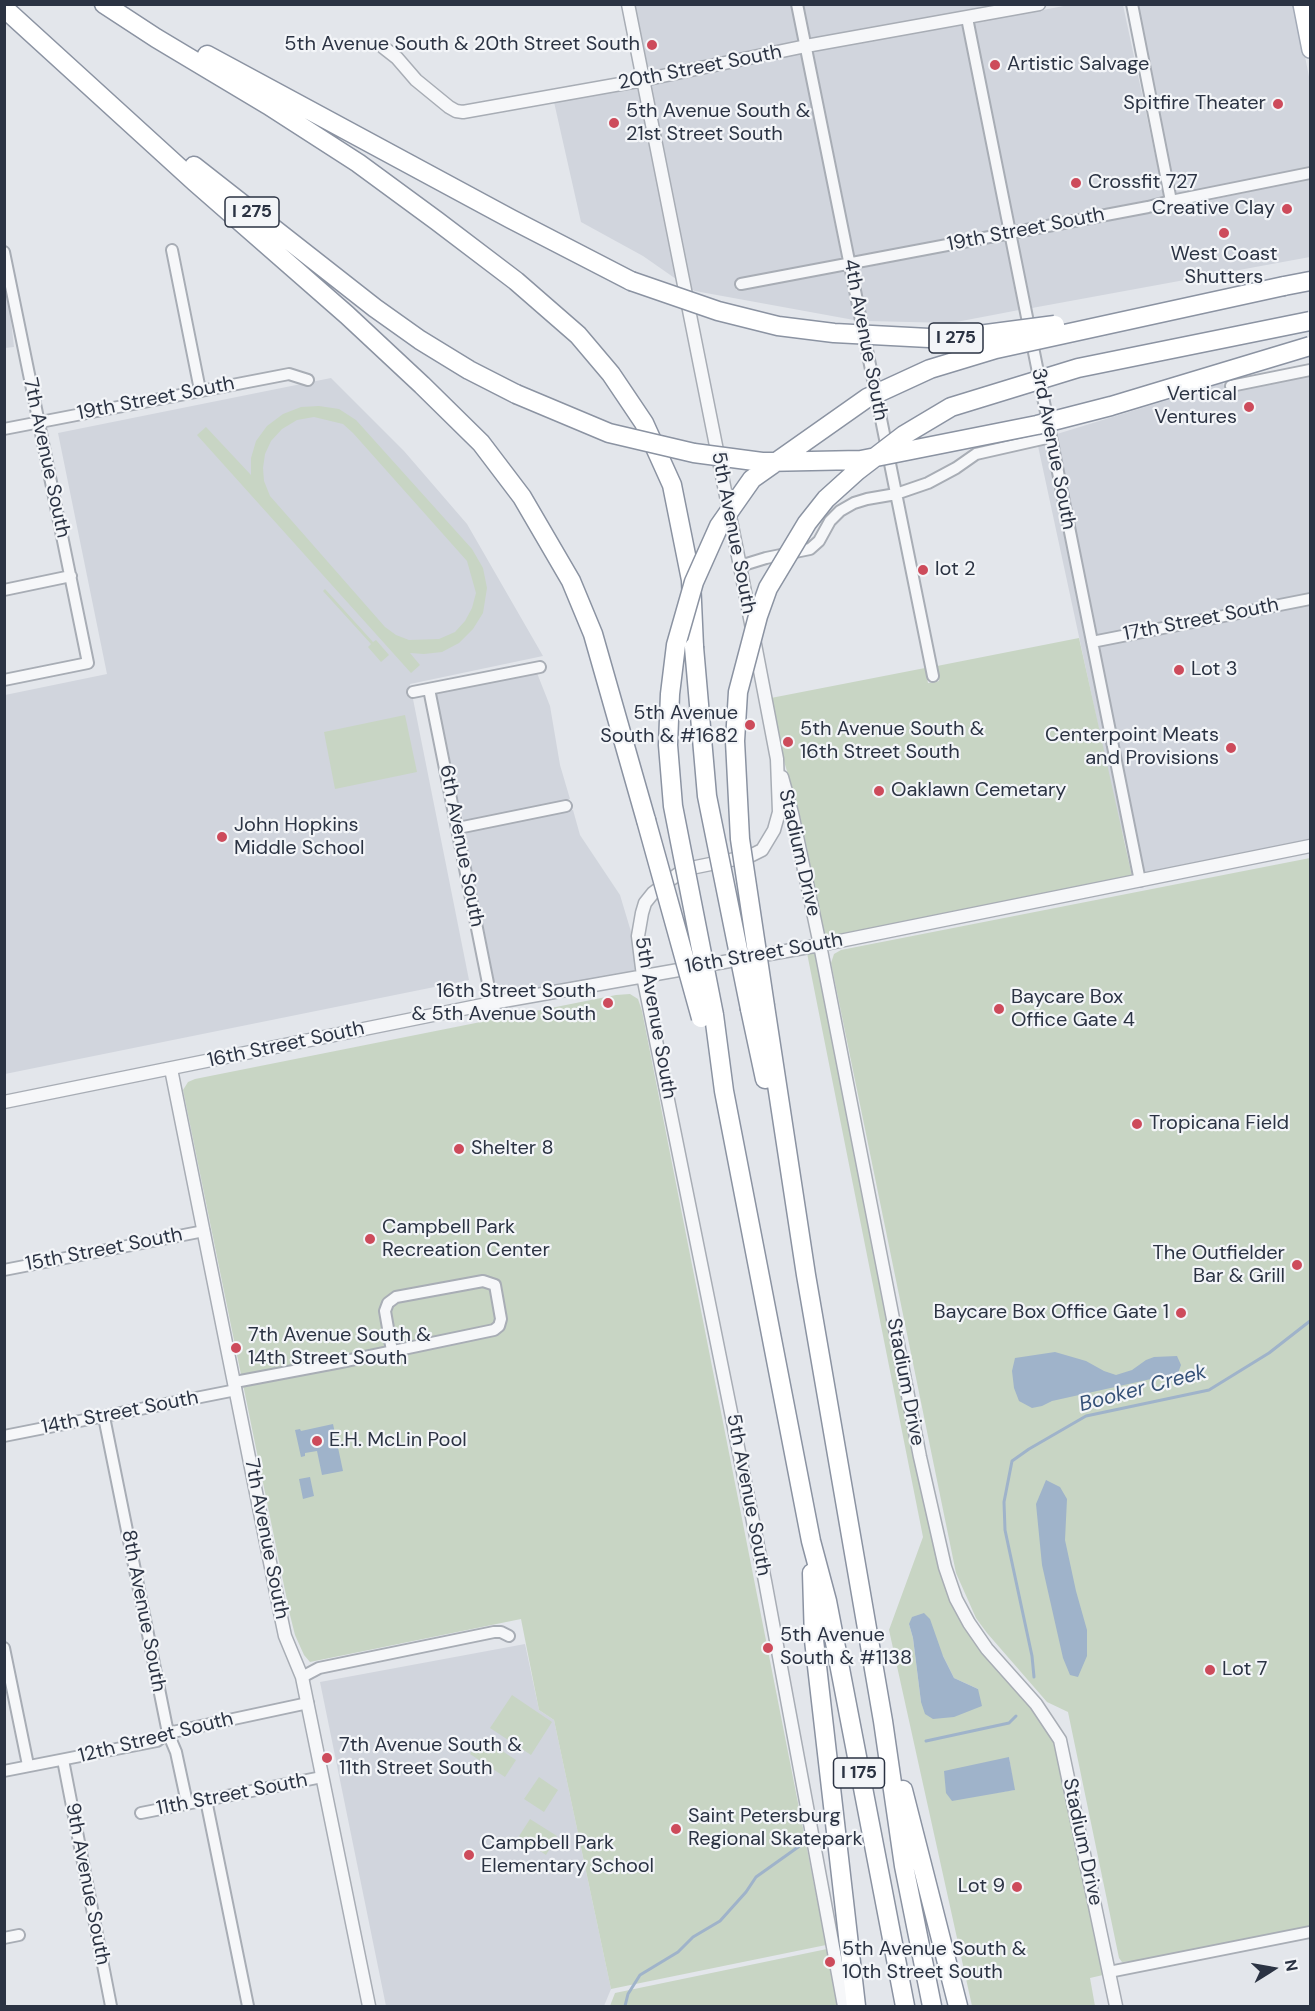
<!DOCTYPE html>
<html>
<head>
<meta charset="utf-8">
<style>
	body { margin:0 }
	#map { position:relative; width:1315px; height:2011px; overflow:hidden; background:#e3e6eb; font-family:"DM Sans",sans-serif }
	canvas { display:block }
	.frame { position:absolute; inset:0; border:6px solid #2b3343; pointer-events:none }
	.north { position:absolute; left:1243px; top:1939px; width:60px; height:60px; -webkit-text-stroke:4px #f3f5f8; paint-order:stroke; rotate:79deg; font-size:16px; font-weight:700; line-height:24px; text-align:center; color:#2b3343 }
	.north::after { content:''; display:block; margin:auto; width:21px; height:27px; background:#2b3343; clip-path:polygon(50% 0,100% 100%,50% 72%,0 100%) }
</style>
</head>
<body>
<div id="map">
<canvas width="1315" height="2011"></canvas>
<div class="frame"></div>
<div class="north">N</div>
</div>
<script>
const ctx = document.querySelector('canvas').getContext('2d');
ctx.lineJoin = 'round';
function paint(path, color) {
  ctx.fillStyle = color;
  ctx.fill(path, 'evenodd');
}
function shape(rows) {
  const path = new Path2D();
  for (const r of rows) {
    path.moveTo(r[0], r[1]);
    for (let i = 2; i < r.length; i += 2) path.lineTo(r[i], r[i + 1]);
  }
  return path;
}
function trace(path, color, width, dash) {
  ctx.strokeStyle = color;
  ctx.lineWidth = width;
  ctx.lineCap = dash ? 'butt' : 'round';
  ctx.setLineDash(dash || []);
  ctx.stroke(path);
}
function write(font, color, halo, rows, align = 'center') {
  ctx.font = font + ' "DM Sans",sans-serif';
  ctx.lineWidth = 4.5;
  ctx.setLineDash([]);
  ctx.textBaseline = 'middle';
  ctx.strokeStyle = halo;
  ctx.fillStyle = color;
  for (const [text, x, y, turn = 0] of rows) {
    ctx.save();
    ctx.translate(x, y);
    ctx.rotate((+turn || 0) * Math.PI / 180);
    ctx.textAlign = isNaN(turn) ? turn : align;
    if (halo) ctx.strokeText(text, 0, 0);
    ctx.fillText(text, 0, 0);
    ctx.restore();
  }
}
paint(shape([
	[635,5,791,5,799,42,648,73],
	[804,5,1009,5,811,40],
	[1069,5,1123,5,1164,197,1015,226,974,23],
	[1138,5,1295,5,1310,82,1310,168,1176,194],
	[962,25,1003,229,855,258,813,51],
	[801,53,842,260,735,280,736,290,844,271,854,320,695,291,691,289,651,84],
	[638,86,676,279,643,256,581,222,554,102],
	[1310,179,1310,257,1032,308,1017,237,1149,213],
	[1005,240,1019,310,951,323,867,321,857,269],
	[4,284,10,311,14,347,5,348],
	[1310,376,1310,593,1097,635,1057,434,1223,383,1226,393],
	[331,378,404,451,467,524,543,656,410,684,469,980,5,1074,5,695,107,674,58,433],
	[1046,444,1127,849,1118,818,1038,446],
	[1310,604,1310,841,1145,874,1099,647],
	[537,673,550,706,560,765,570,799,463,821,436,693],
	[573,810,580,835,620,895,632,935,636,971,497,996,465,832],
	[525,1644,539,1710,554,1720,611,1989,604,2006,386,2006,320,1682]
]), '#d1d5dd');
paint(shape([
	[319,406,339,409,356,420,472,549,483,568,487,588,483,613,473,629,459,643,442,652,424,654,410,653,420,665,411,673,197,435,206,427,251,475,251,458,256,441,267,426,283,414,301,407],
	[314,417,343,424,353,433,467,561,476,593,472,608,465,621,455,632,439,639,409,640,396,635,385,627,270,496,264,481,263,468,265,454,271,441,282,429,297,420],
	[325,589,373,642,376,640,389,655,381,662,368,647,371,644,323,591],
	[1079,638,1132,876,825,938,799,811,783,758,771,698,925,668,928,683,939,681,937,666],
	[405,715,417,772,335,789,324,732],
	[1310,858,1310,1926,1135,1961,1122,1962,1119,1958,1068,1712,1047,1702,987,1633,976,1618,956,1573,831,963,834,954,841,950],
	[815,951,914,1458,939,1569,950,1601,963,1626,985,1657,1031,1707,1054,1742,1103,1975,1090,1978,1095,2006,972,2006,889,1630,923,1537,807,953],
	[909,1624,943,1656,954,1678,978,1689,921,1702,913,1638],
	[1009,1757,1014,1790,987,1794],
	[630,994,638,999,642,1011,826,1945,611,1989,554,1720,539,1710,521,1619,310,1662,304,1655,295,1635,290,1615,183,1090,188,1082,195,1079,616,995],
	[512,1695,552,1722,531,1755,490,1728],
	[484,1739,516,1760,505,1777,470,1754,480,1740],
	[539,1777,558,1790,544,1812,524,1799],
	[530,1819,557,1836,546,1855,533,1846,528,1853,514,1844],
	[827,1949,837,2006,610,2006,615,1993]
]), '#c8d5c4');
paint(shape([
	[1055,1352,1086,1361,1104,1371,1116,1375,1132,1370,1146,1360,1154,1357,1177,1356,1181,1365,1178,1373,1052,1401,1042,1406,1032,1408,1019,1401,1014,1388,1012,1371,1015,1358],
	[333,1424,343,1471,322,1475,317,1451,305,1453,305,1456,301,1457,295,1430,300,1429,301,1431],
	[310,1477,314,1496,303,1499,299,1479],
	[1046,1480,1060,1487,1067,1499,1065,1540,1076,1591,1087,1630,1087,1656,1078,1677,1070,1675,1063,1658,1042,1565,1036,1504],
	[924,1613,930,1619,943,1656,954,1678,978,1689,982,1706,954,1717,933,1719,925,1714,921,1702,913,1638,909,1624,912,1617],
	[1009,1757,1015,1790,952,1801,946,1793,944,1771]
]), '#9fb3ca');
trace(shape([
	[1034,1677,1032,1656,1005,1530,1004,1502,1012,1461,1029,1449,1086,1416,1209,1390,1269,1353,1310,1321],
	[926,1741,1009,1723,1016,1716],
	[625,2006,628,1994,640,1975,678,1952,693,1937,720,1921,746,1892,756,1877,801,1845]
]), '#9fb3ca', 3);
const minor = shape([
	[797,4,933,676],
	[1132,4,1171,201],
	[967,18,1140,881],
	[172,250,200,390],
	[4,252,88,663,4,680],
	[741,284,1148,207,1171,201,1310,173],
	[1231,386,1310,370],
	[4,429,289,374,308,380],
	[740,566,766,558,810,549,819,541,830,521,840,511,854,503,867,499,896,494,928,483,956,468,976,454,1051,437],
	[4,590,71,576],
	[1092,642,1310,599],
	[429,689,492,1003],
	[413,692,540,667],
	[458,828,566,806],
	[4,1270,204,1231],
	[235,1382,341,1362,494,1330,499,1326,501,1319,495,1285,483,1281,396,1297,388,1303,385,1311,392,1351],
	[104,1417,168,1733,176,1752,187,1803],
	[4,1436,236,1390],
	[4,1648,28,1765],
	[302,1677,319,1668,494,1632,501,1632,509,1636],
	[63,1760,111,2006],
	[4,1771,157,1741,168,1733,308,1703],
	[206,1800,248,2006],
	[141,1813,322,1777],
	[4,1938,19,1935],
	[1109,1972,1310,1932]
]);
const tertiary = shape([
	[628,4,740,566,777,759,779,812,774,830,762,850,750,856,691,868,678,874,653,893,645,903,642,913,638,936,643,976,765,1581,844,2006],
	[383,47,397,58,416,80,449,107,456,111,463,112,643,80,806,46,1039,4],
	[782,777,792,813,820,945,920,1457,945,1567,956,1599,969,1623,987,1649,1036,1704,1060,1740,1116,2006],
	[171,1069,281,1617,285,1636,302,1677,369,2006],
	[4,1102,492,1003,820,945,1310,846]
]);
const primary = shape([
	[1301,4,1310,50]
]);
const motorway = shape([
	[104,4,156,38,268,105,358,163,437,221,516,281,578,335,611,374,644,423,672,485,691,580,694,647],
	[4,8,195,182,347,315,422,385,481,443,522,497,571,581,593,634,646,820],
	[207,55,511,219,631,281],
	[194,166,375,308,420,340,469,370,516,394],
	[1284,286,1310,281],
	[765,1006,806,1275,883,1721,904,1866,932,2006],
	[750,1009,765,1079],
	[714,1015,724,1091,811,1541,827,1601,905,2006],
	[812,1573,814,1640,856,2006],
	[903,1790,958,2006]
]);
trace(minor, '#a8adb5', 14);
trace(tertiary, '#a8adb5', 15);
trace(primary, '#a3aab7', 18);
trace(motorway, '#8b93a2', 21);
trace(minor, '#f6f7f9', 10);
trace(tertiary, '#f6f7f9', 12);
trace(primary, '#fff', 15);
trace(motorway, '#fff', 18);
const motorwayBridge = shape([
	[631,281,718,311,778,326,834,333,948,339,1055,325],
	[516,394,609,433,694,453,762,462,861,460,1037,425,1111,406,1310,346],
	[694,647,707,796,750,1009],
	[646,820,701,1018],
	[765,1006,740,839,735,741,738,692,758,616,768,588,807,523,826,499,857,471,904,435,951,407,1078,368,1310,321],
	[714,1015,673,806,668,745,670,694,676,645,694,582,719,526,752,479,867,398,930,369,996,349,1284,286]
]);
trace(motorwayBridge, '#8b93a2', 21, []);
trace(motorwayBridge, '#fff', 18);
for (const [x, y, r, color] of [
	[652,45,6,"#cd4b5b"],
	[995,65,6,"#cd4b5b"],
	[1278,104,6,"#cd4b5b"],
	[614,123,6,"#cd4b5b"],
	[1076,183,6,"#cd4b5b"],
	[1287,209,6,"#cd4b5b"],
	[1224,233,6,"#cd4b5b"],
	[1249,407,6,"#cd4b5b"],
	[923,570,6,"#cd4b5b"],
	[1179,670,6,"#cd4b5b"],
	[750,725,6,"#cd4b5b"],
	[788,742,6,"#cd4b5b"],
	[1231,748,6,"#cd4b5b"],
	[879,791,6,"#cd4b5b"],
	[222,837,6,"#cd4b5b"],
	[608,1003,6,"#cd4b5b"],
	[999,1009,6,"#cd4b5b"],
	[1137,1124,6,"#cd4b5b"],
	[459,1149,6,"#cd4b5b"],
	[370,1239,6,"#cd4b5b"],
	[1297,1265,6,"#cd4b5b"],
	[1181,1313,6,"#cd4b5b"],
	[236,1348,6,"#cd4b5b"],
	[317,1441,6,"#cd4b5b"],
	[768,1648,6,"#cd4b5b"],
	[1210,1670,6,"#cd4b5b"],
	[327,1758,6,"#cd4b5b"],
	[676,1829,6,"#cd4b5b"],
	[469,1855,6,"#cd4b5b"],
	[1017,1887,6,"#cd4b5b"],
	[830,1962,6,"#cd4b5b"]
]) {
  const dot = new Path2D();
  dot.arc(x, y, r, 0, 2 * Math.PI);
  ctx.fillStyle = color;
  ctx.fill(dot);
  trace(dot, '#f3f5f8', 2);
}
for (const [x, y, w] of [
	[252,212,54],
	[956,338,54],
	[859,1773,51]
]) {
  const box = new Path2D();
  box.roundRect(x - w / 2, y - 15, w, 30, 4.5);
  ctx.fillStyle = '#f3f5f8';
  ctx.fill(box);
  trace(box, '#2b3343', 1.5);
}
write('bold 18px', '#2b3343', null, [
	["I 275",252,212],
	["I 275",956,338],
	["I 175",859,1773]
]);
write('20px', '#2b3343', '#f3f5f8', [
	["5th Avenue South & 20th Street South",640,45,"right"],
	["Artistic Salvage",1007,65],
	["Spitfire Theater",1266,104,"right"],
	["5th Avenue South &",626,112],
	["21st Street South",626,135],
	["Crossfit 727",1088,183],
	["Creative Clay",1275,209,"right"],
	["West Coast",1224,255,"center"],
	["Shutters",1224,278,"center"],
	["Vertical",1237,395,"right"],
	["Ventures",1237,418,"right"],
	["lot 2",935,570],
	["Lot 3",1191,670],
	["5th Avenue",738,714,"right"],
	["South & #1682",738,737,"right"],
	["5th Avenue South &",800,730],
	["16th Street South",800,753],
	["Centerpoint Meats",1219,736,"right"],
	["and Provisions",1219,759,"right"],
	["Oaklawn Cemetary",891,791],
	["John Hopkins",234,826],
	["Middle School",234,849],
	["16th Street South",596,992,"right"],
	["& 5th Avenue South",596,1015,"right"],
	["Baycare Box",1011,998],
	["Office Gate 4",1011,1021],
	["Tropicana Field",1149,1124],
	["Shelter 8",471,1149],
	["Campbell Park",382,1228],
	["Recreation Center",382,1251],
	["The Outfielder",1285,1254,"right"],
	["Bar & Grill",1285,1277,"right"],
	["Baycare Box Office Gate 1",1169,1313,"right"],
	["7th Avenue South &",248,1336],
	["14th Street South",248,1359],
	["E.H. McLin Pool",329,1441],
	["5th Avenue",780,1636],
	["South & #1138",780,1659],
	["Lot 7",1222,1670],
	["7th Avenue South &",339,1746],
	["11th Street South",339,1769],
	["Saint Petersburg",688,1817],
	["Regional Skatepark",688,1840],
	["Campbell Park",481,1844],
	["Elementary School",481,1867],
	["Lot 9",1005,1887,"right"],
	["5th Avenue South &",842,1950],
	["10th Street South",842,1973]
], 'left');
write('20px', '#2b3343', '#f3f5f8', [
	["20th Street South",700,68,-11],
	["19th Street South",1026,230,-11],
	["4th Avenue South",865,340,79],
	["19th Street South",156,399,-11],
	["3rd Avenue South",1053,449,79],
	["7th Avenue South",46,458,78],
	["5th Avenue South",733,533,79],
	["17th Street South",1201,620,-11],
	["6th Avenue South",461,846,79],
	["Stadium Drive",799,853,77],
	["16th Street South",764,954,-10],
	["5th Avenue South",655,1018,80],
	["16th Street South",286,1045,-12],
	["15th Street South",104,1250,-11],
	["Stadium Drive",905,1382,79],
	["14th Street South",120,1413,-11],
	["5th Avenue South",748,1495,79],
	["7th Avenue South",266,1539,79],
	["8th Avenue South",143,1611,79],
	["12th Street South",156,1738,-14],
	["11th Street South",232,1795,-11],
	["Stadium Drive",1082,1842,78],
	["9th Avenue South",87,1884,79]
]);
write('italic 21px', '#355177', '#f3f5f8', [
	["Booker Creek",1143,1389,-15]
]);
</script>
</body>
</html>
